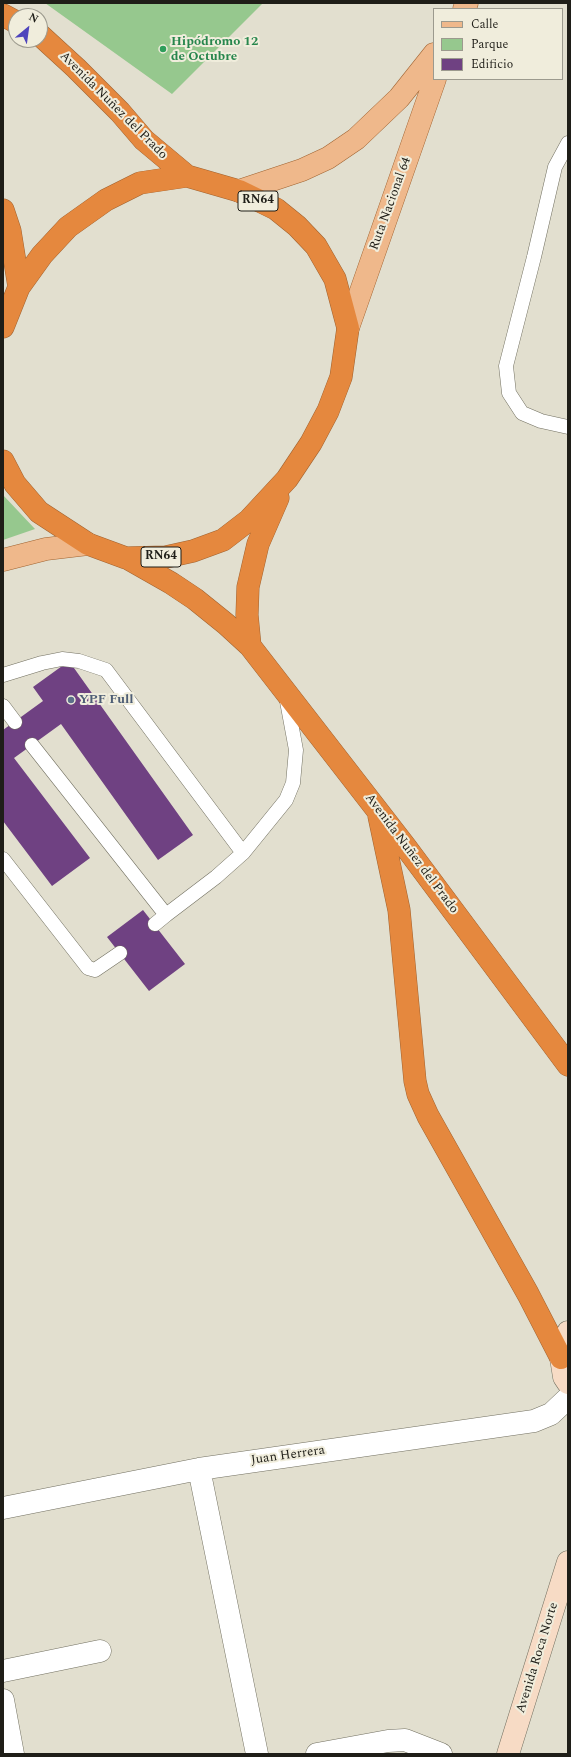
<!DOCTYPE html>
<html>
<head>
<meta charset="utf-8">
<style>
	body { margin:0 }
	#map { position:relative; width:571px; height:1757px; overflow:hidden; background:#e2dfcf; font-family:Spectral,serif }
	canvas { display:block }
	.frame { position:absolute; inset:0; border:4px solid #1f1e18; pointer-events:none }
	.legend { position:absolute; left:433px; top:8px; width:130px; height:72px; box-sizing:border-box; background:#f0eddc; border:1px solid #9c9a8e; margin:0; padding:5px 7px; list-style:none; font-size:12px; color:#1f1e18 }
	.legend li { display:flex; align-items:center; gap:8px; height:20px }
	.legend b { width:20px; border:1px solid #9c9a8e }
	.north { position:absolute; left:8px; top:8px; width:40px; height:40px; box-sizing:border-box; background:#f0eddc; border:1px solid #9c9a8e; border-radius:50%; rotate:29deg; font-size:11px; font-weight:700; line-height:16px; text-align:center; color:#1f1e18 }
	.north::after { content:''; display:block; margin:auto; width:14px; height:18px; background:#4f45bc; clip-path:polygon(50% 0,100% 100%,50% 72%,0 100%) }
</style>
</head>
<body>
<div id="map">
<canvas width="571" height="1757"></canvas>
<div class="frame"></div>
<ul class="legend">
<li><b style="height:5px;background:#efb88b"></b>Calle</li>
<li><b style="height:11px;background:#96c88e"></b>Parque</li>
<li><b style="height:11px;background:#6f4182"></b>Edificio</li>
</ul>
<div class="north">N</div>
</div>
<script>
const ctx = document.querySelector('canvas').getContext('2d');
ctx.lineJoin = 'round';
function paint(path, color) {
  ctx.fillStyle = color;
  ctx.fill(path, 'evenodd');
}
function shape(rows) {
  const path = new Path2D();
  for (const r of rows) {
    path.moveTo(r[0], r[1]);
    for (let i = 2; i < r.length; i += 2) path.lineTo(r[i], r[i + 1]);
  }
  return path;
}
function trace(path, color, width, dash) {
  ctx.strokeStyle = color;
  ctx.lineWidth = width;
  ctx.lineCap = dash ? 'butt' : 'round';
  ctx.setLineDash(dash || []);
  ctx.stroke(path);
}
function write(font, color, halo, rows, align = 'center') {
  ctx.font = font + ' Spectral,serif';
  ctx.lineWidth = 4;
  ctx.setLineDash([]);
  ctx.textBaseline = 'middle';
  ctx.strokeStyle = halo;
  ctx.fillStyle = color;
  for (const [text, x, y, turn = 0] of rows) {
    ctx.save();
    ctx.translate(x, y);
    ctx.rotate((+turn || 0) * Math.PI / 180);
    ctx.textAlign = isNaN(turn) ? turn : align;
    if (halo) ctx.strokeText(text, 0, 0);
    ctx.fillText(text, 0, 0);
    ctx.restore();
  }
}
paint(shape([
	[45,3,263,3,172,94],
	[3,494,3,495,35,529,3,540]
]), '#96c88e');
paint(shape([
	[69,661,193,835,158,860,61,724,14,758,90,858,52,886,3,821,3,730,43,701,33,687],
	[143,910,185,964,149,991,107,937]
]), '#6f4182');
const lane = shape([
	[568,143,555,167,534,257,506,366,509,393,522,413,541,421,568,427],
	[3,675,42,663,62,659,79,661,106,670,243,853],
	[3,706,15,722],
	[32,745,166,915,216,877,243,853,286,800,293,783,296,750,286,696],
	[3,859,88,968,95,970,120,953],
	[155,924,166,915]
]);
const street = shape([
	[199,1469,257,1754],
	[3,1508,199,1469,534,1421,551,1414,568,1398],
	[3,1671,100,1651],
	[3,1700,13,1754],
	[317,1754,388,1741,405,1740,441,1754]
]);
const secondary = shape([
	[568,1332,563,1344,561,1358,564,1377,568,1383],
	[508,1754,568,1562]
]);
const primary = shape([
	[464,9,467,3],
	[239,191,302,170,328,158,356,139,399,98,434,54],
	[348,328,435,79],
	[3,560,46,549,88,544]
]);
const highway = shape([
	[3,15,16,22],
	[40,35,76,68,120,112,144,140,187,176],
	[3,210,10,231,19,287],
	[3,327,19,287,42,255,68,227,106,200,140,183,187,176,239,191,276,209,297,226,316,246,335,279,348,328,341,377,328,411,311,443,287,479,249,520,223,540,193,551,166,557,126,558,88,544,39,512,15,484,3,461],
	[127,558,171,583,195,599,226,624,250,646,405,846,568,1065],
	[250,646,247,615,248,587,258,544,278,498],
	[379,816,399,910,415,1081,418,1094,428,1116,528,1294,561,1358]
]);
trace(lane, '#727061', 15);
trace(street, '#727061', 23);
trace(secondary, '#727061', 23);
trace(primary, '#a06331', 23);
trace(highway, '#a06331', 23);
trace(lane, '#fff', 14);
trace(street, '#fff', 22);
trace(secondary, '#f7dbc5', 22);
trace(primary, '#efb88b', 22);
trace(highway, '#e5883e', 22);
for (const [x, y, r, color] of [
	[163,49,4,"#2e9e5b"],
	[71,700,4,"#5c6f8a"]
]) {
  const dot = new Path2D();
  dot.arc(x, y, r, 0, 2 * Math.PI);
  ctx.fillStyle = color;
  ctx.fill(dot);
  trace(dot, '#f0eddc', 1.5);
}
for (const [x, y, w] of [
	[258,201,40],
	[161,557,40]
]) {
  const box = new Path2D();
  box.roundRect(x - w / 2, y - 10, w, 20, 3);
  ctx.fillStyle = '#f0eddc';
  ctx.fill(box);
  trace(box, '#1f1e18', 1);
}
write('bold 12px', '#1f1e18', null, [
	["RN64",258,201],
	["RN64",161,557]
]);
write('bold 13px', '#27864d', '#f0eddc', [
	["Hipódromo 12",171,42],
	["de Octubre",171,57]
], 'left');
write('13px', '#1f1e18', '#f0eddc', [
	["Avenida Nuñez del Prado",113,106,45],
	["Ruta Nacional 64",391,204,-70],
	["Avenida Nuñez del Prado",411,854,53],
	["Juan Herrera",288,1456,-8],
	["Avenida Roca Norte",538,1658,-73]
]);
write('bold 13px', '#4e5e75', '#f0eddc', [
	["YPF Full",79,700]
], 'left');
</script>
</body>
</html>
